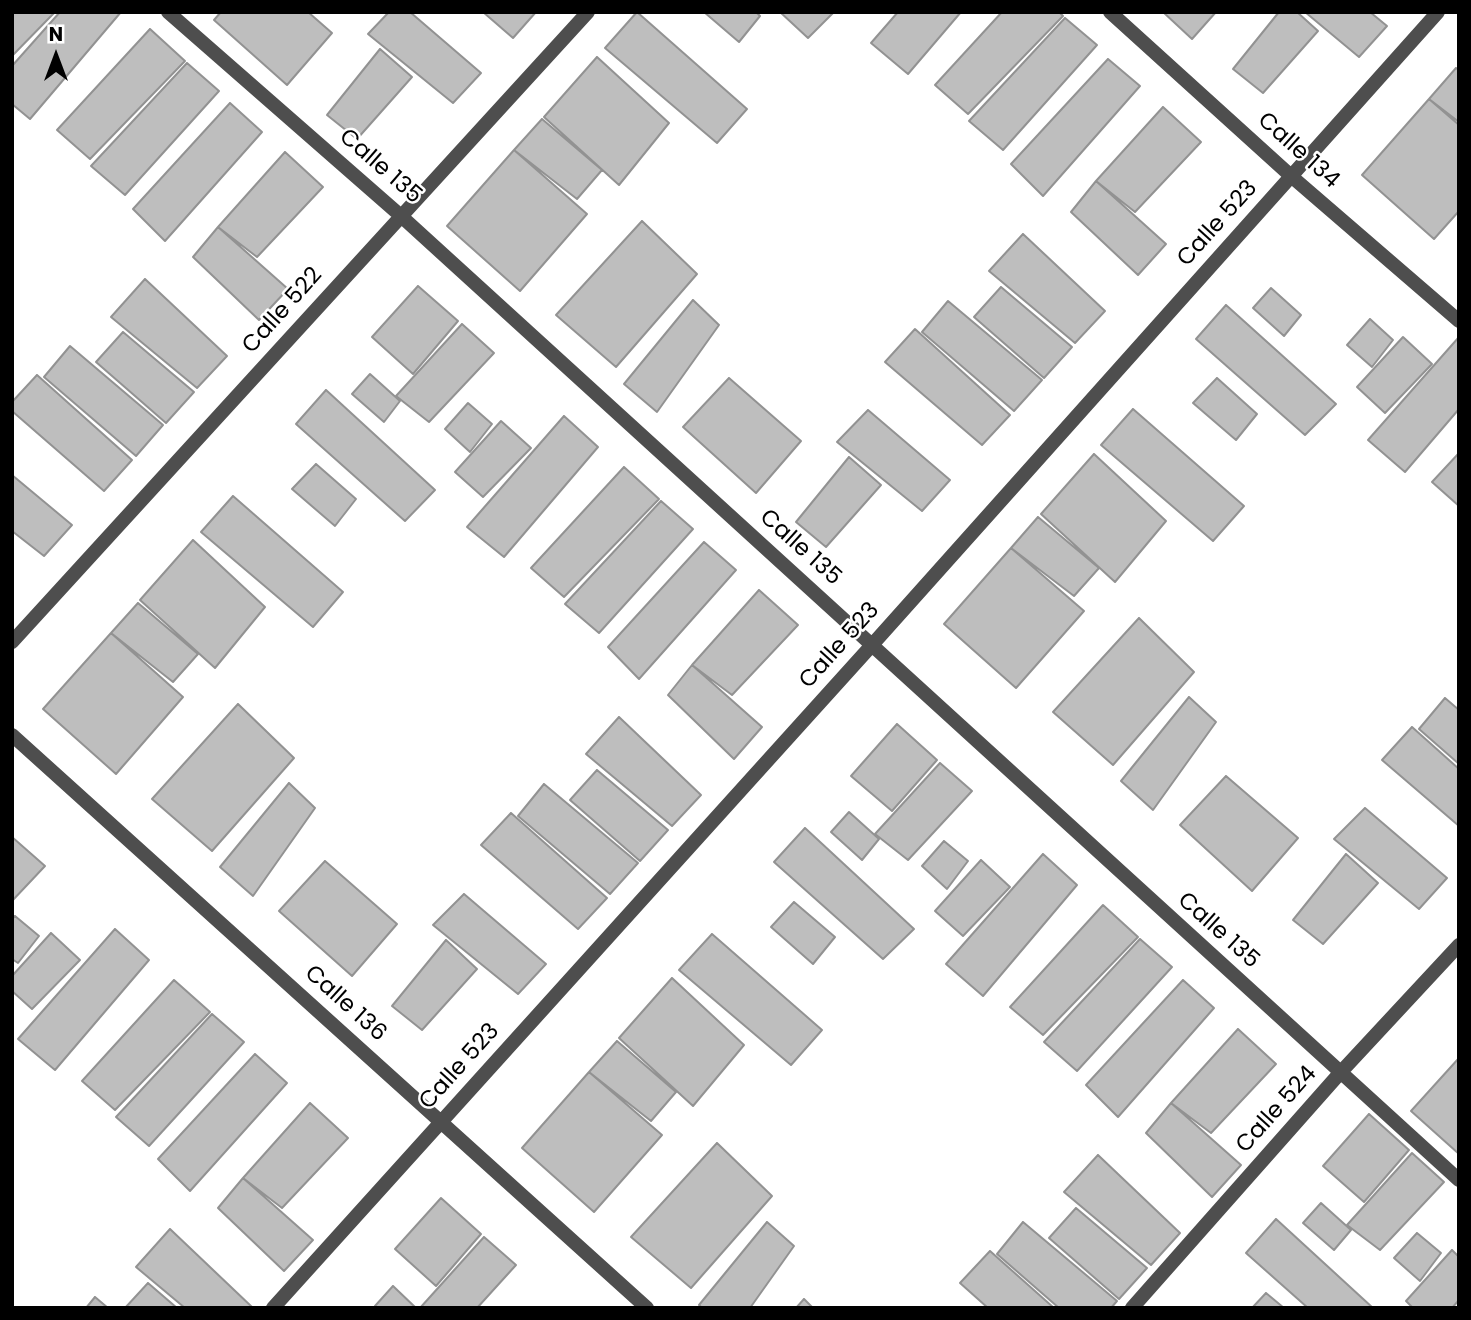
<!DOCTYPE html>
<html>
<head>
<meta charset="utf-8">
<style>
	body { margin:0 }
	#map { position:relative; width:1471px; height:1320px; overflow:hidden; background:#fff; font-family:Poppins,sans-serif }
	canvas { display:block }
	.frame { position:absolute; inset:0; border:14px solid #000; pointer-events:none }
	.north { position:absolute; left:21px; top:21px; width:70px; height:70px; -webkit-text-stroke:5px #fff; paint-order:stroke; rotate:0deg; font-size:19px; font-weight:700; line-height:28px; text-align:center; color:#000 }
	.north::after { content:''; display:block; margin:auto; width:24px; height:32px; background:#000; clip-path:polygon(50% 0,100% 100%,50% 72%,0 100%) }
</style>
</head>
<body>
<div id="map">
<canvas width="1471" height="1320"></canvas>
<div class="frame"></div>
<div class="north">N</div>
</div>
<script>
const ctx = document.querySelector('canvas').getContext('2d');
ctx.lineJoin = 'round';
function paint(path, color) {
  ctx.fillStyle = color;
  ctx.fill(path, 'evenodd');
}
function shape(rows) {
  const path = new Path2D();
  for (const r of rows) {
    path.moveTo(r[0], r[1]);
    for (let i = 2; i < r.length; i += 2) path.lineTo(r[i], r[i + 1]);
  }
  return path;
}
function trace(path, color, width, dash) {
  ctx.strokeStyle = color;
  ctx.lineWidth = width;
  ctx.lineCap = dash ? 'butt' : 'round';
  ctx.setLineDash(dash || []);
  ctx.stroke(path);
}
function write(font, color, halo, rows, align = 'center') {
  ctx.font = font + ' Poppins,sans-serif';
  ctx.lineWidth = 5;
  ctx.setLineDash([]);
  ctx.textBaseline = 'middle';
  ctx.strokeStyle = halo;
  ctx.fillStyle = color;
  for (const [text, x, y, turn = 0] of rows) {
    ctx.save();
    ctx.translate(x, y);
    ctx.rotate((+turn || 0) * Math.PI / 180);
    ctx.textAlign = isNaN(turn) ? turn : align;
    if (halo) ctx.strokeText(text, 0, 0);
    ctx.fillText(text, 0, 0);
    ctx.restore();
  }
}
const building = shape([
	[12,12,55,12,12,56,12,12],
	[60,12,121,12,30,119,12,104,12,66,60,12],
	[221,12,308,12,332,33,287,85,214,20,221,12],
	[389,12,410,12,481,73,453,103,368,34,389,12],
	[483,12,536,12,513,38,483,12],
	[637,12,747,109,717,143,605,48,637,12],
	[704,12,756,12,760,16,739,42,704,12],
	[780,12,834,12,808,38,780,12],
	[898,12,961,12,908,74,871,43,898,12],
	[1002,12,1059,12,1063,16,968,114,935,85,1002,12],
	[1163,12,1216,12,1192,39,1163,12],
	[1279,12,1297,12,1318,31,1263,93,1233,69,1279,12],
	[1305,12,1370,12,1387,26,1359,57,1305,12],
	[1065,18,1097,45,1003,150,969,121,1065,18],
	[150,29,185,61,90,159,57,130,150,29],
	[380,49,412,77,357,139,327,115,380,49],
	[597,57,669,123,619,185,544,117,597,57],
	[1108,59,1140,86,1043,196,1011,164,1108,59],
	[187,63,219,91,125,195,91,166,187,63],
	[1456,68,1459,70,1459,122,1429,99,1456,68],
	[1429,99,1459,125,1459,211,1434,239,1362,175,1429,99],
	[230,103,262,132,165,241,133,209,230,103],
	[1163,107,1201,142,1135,212,1096,181,1163,107],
	[542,119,602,170,577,199,514,150,542,119],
	[514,150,587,214,520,291,447,226,514,150],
	[285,152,323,187,257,257,218,227,285,152],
	[1096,181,1166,244,1138,275,1071,212,1096,181],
	[642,221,697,274,616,367,556,315,642,221],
	[218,227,288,289,259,320,193,257,218,227],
	[1023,234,1105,311,1075,343,989,271,1023,234],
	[145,279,227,356,197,388,111,317,145,279],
	[418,286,458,321,413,374,372,337,418,286],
	[1001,287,1072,347,1044,378,974,317,1001,287],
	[1271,288,1301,315,1284,336,1253,308,1271,288],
	[693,300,719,325,657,412,624,384,693,300],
	[948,301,1042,380,1014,411,922,332,948,301],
	[1226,305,1336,404,1305,435,1196,339,1226,305],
	[1370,319,1393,340,1372,367,1347,345,1370,319],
	[462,324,494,353,429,422,396,396,462,324],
	[915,329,1010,415,982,445,885,362,915,329],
	[123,332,194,392,166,423,96,362,123,332],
	[1403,337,1432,364,1385,413,1357,387,1403,337],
	[1459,337,1459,409,1405,472,1368,440,1459,337],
	[70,346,163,425,136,456,44,377,70,346],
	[370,374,400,401,384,422,352,394,370,374],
	[37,375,132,460,104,491,12,411,12,402,37,375],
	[729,378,801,441,756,493,683,427,729,378],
	[1217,378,1257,414,1236,440,1193,403,1217,378],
	[326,390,435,490,405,521,296,424,326,390],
	[468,403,492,424,470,452,445,429,468,403],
	[1133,409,1244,506,1213,541,1101,445,1133,409],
	[868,410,950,480,922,511,837,442,868,410],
	[564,416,598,447,504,557,467,527,564,416],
	[501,421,531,448,483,497,455,472,501,421],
	[1459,453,1459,506,1432,482,1459,453],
	[1094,454,1166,521,1115,582,1041,514,1094,454],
	[849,457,881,485,826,547,796,522,849,457],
	[316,464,356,499,335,526,292,489,316,464],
	[624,467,659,499,564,597,531,568,624,467],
	[12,475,72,525,44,556,12,531,12,475],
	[233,496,343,592,313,627,201,532,233,496],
	[661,501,693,529,599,633,565,604,661,501],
	[1038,517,1099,568,1074,596,1011,548,1038,517],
	[193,540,265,607,215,668,140,600,193,540],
	[704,542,736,570,639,679,608,647,704,542],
	[1011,548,1084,611,1016,688,944,624,1011,548],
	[759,590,798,625,732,695,692,665,759,590],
	[138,603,198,654,173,682,111,633,138,603],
	[1139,618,1194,672,1113,765,1053,712,1139,618],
	[111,633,183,697,116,774,43,709,111,633],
	[692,665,762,727,734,759,668,695,692,665],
	[1189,697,1216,722,1153,810,1121,781,1189,697],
	[1445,698,1459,710,1459,764,1419,729,1445,698],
	[238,704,294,758,212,851,152,799,238,704],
	[619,717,701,795,672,826,586,754,619,717],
	[897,724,937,760,892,811,851,776,897,724],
	[1412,727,1459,769,1459,826,1382,760,1412,727],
	[940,763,972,791,908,860,875,834,940,763],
	[597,770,668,830,640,861,570,800,597,770],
	[1226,776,1298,838,1252,891,1180,825,1226,776],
	[289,783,315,808,253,896,220,867,289,783],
	[544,784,638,863,610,894,518,816,544,784],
	[1365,808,1447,878,1419,909,1334,839,1365,808],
	[849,812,879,839,862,860,831,832,849,812],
	[511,813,607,898,578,929,481,845,511,813],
	[805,828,914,929,883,959,774,862,805,828],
	[12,837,45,866,12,901,12,837],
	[944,841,968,861,947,889,922,866,944,841],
	[1043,854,1077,885,983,996,946,964,1043,854],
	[1346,854,1378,883,1323,944,1293,920,1346,854],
	[981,860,1010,887,963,936,935,911,981,860],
	[325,861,397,924,352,976,279,911,325,861],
	[464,894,546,964,518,994,433,925,464,894],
	[794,902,835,937,813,964,771,927,794,902],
	[1103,905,1138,937,1043,1035,1010,1007,1103,905],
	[15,916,39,936,18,963,12,959,12,919,15,916],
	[115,929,149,960,55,1070,18,1039,115,929],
	[51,933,80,960,32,1009,12,991,12,976,51,933],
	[712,934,822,1030,791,1065,679,970,712,934],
	[1140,939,1172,967,1077,1071,1044,1042,1140,939],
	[446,940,477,969,422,1030,392,1006,446,940],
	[672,978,744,1045,693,1106,619,1038,672,978],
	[174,980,210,1012,115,1110,82,1081,174,980],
	[1183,980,1214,1008,1118,1117,1086,1085,1183,980],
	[212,1014,244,1042,149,1146,116,1117,212,1014],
	[1238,1029,1276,1064,1211,1133,1171,1103,1238,1029],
	[617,1041,676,1092,651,1121,589,1072,617,1041],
	[255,1054,287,1083,190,1191,158,1159,255,1054],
	[1459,1058,1459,1154,1411,1111,1459,1058],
	[589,1072,662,1135,594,1212,522,1148,589,1072],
	[310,1103,348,1138,282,1208,243,1178,310,1103],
	[1171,1103,1241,1165,1212,1197,1146,1133,1171,1103],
	[1369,1114,1409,1150,1364,1202,1323,1166,1369,1114],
	[717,1143,772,1196,691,1288,631,1237,717,1143],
	[1412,1153,1444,1182,1380,1250,1347,1225,1412,1153],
	[1098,1155,1180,1233,1151,1265,1064,1192,1098,1155],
	[243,1178,313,1240,284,1271,218,1208,243,1178],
	[441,1198,481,1234,436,1286,395,1249,441,1198],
	[1321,1203,1351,1230,1334,1250,1303,1223,1321,1203],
	[1076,1208,1147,1268,1119,1299,1049,1238,1076,1208],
	[1276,1219,1373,1308,1308,1308,1246,1253,1276,1219],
	[767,1222,794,1246,750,1308,702,1308,699,1305,767,1222],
	[1023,1222,1117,1301,1111,1308,1059,1308,997,1254,1023,1222],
	[170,1229,252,1307,251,1308,185,1308,136,1267,170,1229],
	[1417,1233,1441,1253,1420,1281,1394,1258,1417,1233],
	[484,1237,516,1265,477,1308,420,1308,484,1237],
	[1452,1250,1459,1257,1459,1300,1452,1308,1413,1308,1406,1301,1452,1250],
	[990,1251,1054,1308,988,1308,960,1283,990,1251],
	[148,1283,177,1308,125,1308,148,1283],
	[393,1286,416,1308,377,1308,375,1306,393,1286],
	[1266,1293,1284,1308,1252,1308,1266,1293],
	[95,1297,108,1308,86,1308,95,1297],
	[804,1299,813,1308,796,1308,804,1299]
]);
paint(building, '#bebebe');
trace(building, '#929292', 2);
trace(shape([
	[168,12,401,216,1459,1180],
	[1110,12,1291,176,1459,321],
	[12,642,588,12],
	[12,735,647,1308],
	[273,1308,872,645,1438,12],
	[1132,1308,1340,1073,1459,945]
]), '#4e4e4e', 14);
write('23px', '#000', '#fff', [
	["Calle 134",1298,151,42],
	["Calle 135",380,167,41],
	["Calle 523",1218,224,-48],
	["Calle 522",283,311,-48],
	["Calle 135",800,548,42],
	["Calle 523",840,646,-48],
	["Calle 135",1218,931,42],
	["Calle 136",345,1004,42],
	["Calle 523",460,1067,-48],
	["Calle 524",1277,1110,-48]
]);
</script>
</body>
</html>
